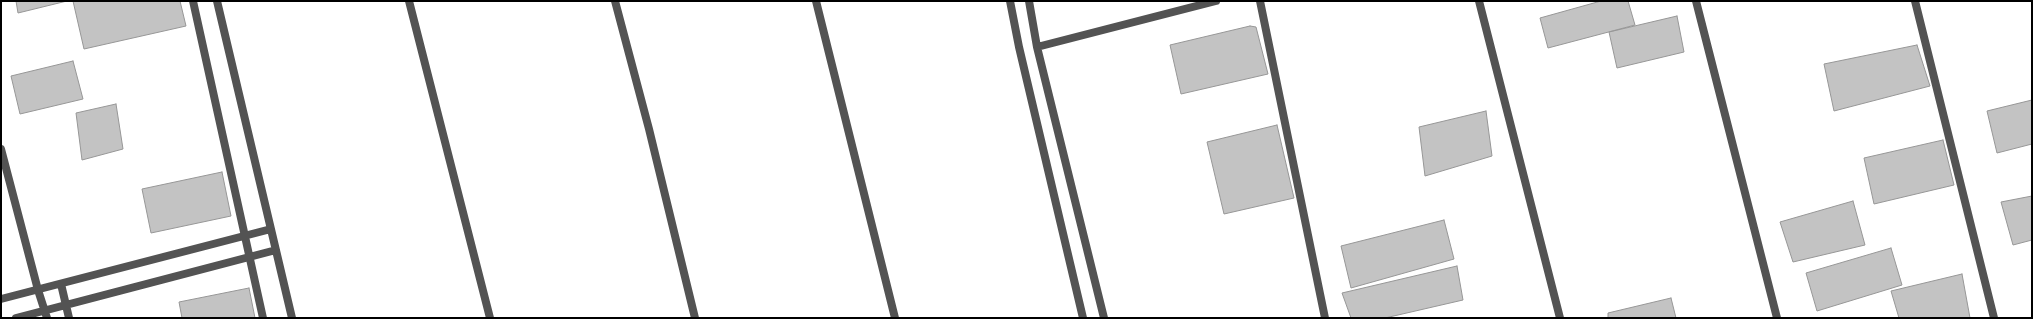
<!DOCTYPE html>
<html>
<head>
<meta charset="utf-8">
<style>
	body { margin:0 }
	#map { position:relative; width:2033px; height:319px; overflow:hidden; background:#fff; font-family:Jost,sans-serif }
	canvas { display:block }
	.frame { position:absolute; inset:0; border:2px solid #000; pointer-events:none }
</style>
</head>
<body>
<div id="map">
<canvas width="2033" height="319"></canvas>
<div class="frame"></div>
</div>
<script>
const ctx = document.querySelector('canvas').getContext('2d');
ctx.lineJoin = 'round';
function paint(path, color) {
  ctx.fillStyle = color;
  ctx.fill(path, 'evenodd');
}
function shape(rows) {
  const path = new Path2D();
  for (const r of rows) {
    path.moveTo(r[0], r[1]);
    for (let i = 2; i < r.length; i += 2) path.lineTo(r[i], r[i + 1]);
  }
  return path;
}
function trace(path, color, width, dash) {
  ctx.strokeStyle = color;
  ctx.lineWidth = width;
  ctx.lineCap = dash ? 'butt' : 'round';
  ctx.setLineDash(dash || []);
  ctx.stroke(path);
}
const building = shape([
	[16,1,67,1,18,13,16,1],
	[73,1,180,1,186,26,84,49,73,1],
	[1601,1,1628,1,1635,25,1548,48,1540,18,1601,1],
	[1677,16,1684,52,1617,68,1609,32,1677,16],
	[1250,26,1256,27,1268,74,1181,94,1170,45,1250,26],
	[1917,45,1930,86,1834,111,1824,64,1917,45],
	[73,61,83,99,20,114,11,76,73,61],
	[2032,100,2032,144,1997,153,1987,111,2032,100],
	[116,104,123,149,82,160,76,113,116,104],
	[1486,111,1492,156,1425,176,1419,127,1486,111],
	[1277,125,1294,198,1224,214,1207,142,1277,125],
	[1943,140,1954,185,1874,204,1864,158,1943,140],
	[222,172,231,216,151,233,142,189,222,172],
	[2032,196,2032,240,2013,245,2001,202,2032,196],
	[1853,201,1865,245,1793,262,1780,222,1853,201],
	[1444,220,1454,259,1351,288,1341,246,1444,220],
	[1891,248,1902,285,1817,311,1806,273,1891,248],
	[1457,266,1463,300,1385,318,1351,318,1342,293,1457,266],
	[1962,274,1970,318,1899,318,1891,291,1962,274],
	[249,288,255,318,182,318,179,302,249,288],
	[1671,298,1676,318,1608,318,1608,313,1671,298]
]);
paint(building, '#c3c3c3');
trace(building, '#979797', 1);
trace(shape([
	[193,1,263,318],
	[217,1,292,318],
	[409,1,490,318],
	[615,1,649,129,695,318],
	[816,1,895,318],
	[1010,1,1019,47,1083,318],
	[1029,1,1037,47,1104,318],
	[1260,1,1325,318],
	[1479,1,1560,318],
	[1696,1,1777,318],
	[1915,1,1994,318],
	[1037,47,1216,1],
	[1,149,38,290,47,318],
	[61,284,69,318],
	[1,299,271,229],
	[16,318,276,250]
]), '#535353', 8);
</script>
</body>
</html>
